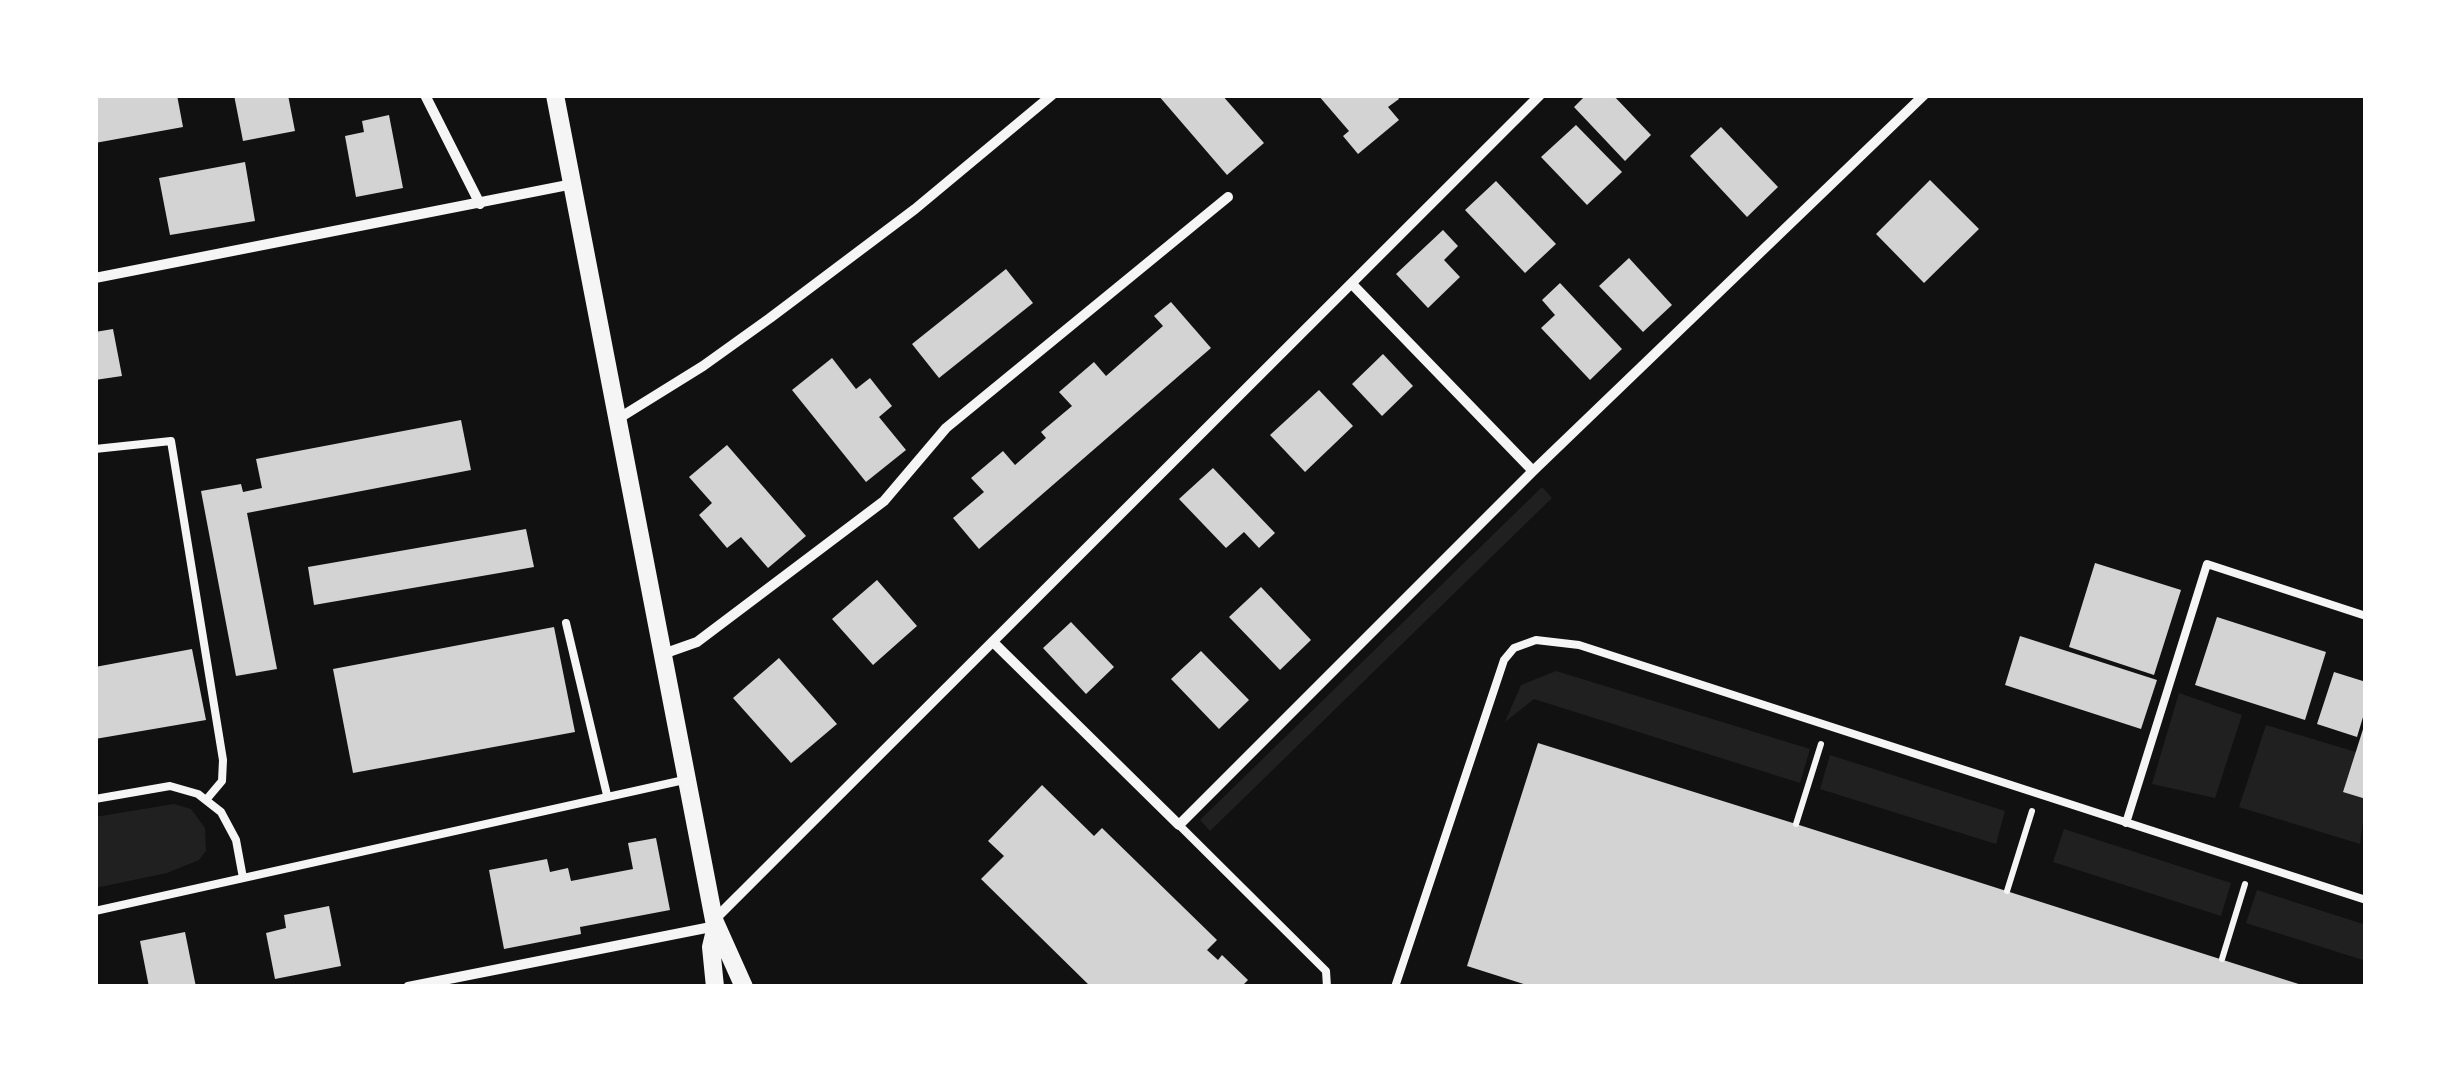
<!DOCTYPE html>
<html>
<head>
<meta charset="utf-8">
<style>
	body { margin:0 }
	#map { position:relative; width:2461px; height:1082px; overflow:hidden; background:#111; font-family:"Crimson Pro",serif }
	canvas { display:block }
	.frame { position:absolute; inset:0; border:98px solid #fff; pointer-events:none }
</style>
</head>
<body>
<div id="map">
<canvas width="2461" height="1082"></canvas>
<div class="frame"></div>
</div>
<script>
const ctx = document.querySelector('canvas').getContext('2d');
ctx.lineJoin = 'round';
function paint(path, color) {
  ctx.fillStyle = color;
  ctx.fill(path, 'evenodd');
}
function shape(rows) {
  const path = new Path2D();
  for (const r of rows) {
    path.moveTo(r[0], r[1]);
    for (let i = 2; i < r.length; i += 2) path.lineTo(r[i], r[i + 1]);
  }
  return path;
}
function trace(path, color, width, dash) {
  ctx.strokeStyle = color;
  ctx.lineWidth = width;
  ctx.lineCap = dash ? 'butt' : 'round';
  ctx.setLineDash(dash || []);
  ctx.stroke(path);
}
paint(shape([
	[1542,487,1552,498,1210,831,1200,820],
	[1556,671,1810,749,1800,783,1534,699,1505,722,1521,685],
	[2179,693,2242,715,2215,798,2152,784],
	[2266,725,2356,752,2366,799,2360,844,2239,807],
	[1830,755,2005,811,1996,844,1820,789],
	[174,804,191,809,205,828,206,851,199,860,167,873,95,888,95,817],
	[2064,829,2231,883,2221,916,2053,862],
	[2257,890,2366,925,2366,961,2246,923]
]), '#202020');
paint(shape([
	[95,95,177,95,183,127,95,143],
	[234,95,288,95,295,131,243,141],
	[1158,95,1222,95,1264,143,1227,175],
	[1318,95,1396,95,1399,99,1388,107,1399,120,1358,154,1343,136,1349,131],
	[1586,95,1613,95,1651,135,1625,161,1574,107],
	[389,115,403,188,356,197,345,136,364,132,362,121],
	[1576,125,1622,172,1587,205,1541,157],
	[1721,127,1778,187,1747,217,1690,156],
	[245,162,255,221,170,235,159,178],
	[1930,180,1979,229,1924,283,1876,234],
	[1496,181,1556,244,1525,273,1465,210],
	[1443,230,1458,246,1444,260,1460,277,1428,308,1396,274],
	[1629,258,1672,305,1643,332,1599,286],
	[1006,269,1033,303,939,378,912,344],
	[1560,283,1622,349,1590,380,1541,328,1555,315,1542,300],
	[1171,302,1211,348,979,549,953,518,984,492,971,478,1003,451,1015,465,1046,438,1041,432,1072,406,1059,392,1094,362,1106,376,1163,326,1154,316],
	[113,329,122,376,95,380,95,332],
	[1383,354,1413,386,1382,416,1352,384],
	[832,358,856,389,870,378,892,406,879,417,906,450,866,482,792,390],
	[1319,390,1353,426,1305,472,1270,435],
	[461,420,471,470,247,513,277,669,236,676,201,491,241,484,243,492,262,488,256,459],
	[727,445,806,536,768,568,741,537,727,548,699,515,712,503,689,477],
	[1213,468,1275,533,1259,548,1244,532,1226,548,1179,499],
	[526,529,534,567,314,605,308,567],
	[2095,563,2181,590,2154,675,2069,647],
	[877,580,917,626,873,665,832,619],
	[1261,587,1311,640,1280,670,1229,617],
	[2217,617,2326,652,2305,720,2195,685],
	[1071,622,1114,667,1086,694,1043,648],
	[554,627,575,732,353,773,333,669],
	[2020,636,2157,680,2141,729,2005,685],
	[192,649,206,720,95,739,95,667],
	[1201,651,1249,700,1219,729,1171,679],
	[779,658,837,724,791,763,733,698],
	[2334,672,2366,682,2366,707,2357,737,2317,724],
	[2365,723,2366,723,2366,799,2343,792],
	[1538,743,1796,824,2308,987,1533,987,1467,966],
	[1042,785,1094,836,1102,828,1217,940,1207,950,1218,960,1222,955,1248,980,1241,987,1091,987,981,879,1004,856,988,841],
	[656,838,670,910,580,927,581,934,504,949,489,870,547,859,550,872,568,868,571,881,633,869,628,843],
	[329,906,341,966,275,979,266,933,286,928,284,915],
	[185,932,196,987,149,987,140,941]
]), '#d3d3d3');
trace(shape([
	[1796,824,1821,744],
	[2007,891,2032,811],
	[2222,959,2245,884]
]), '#f5f5f5', 6);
trace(shape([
	[95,449,171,441,223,760,222,781,206,800],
	[566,623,607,795],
	[95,799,170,786,198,794,221,812,236,840,243,878],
	[2126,823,2207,564,2366,616],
	[1179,825,1326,971,1327,987],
	[95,911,684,780],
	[1395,987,1504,660,1514,648,1536,640,1579,645,2366,900]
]), '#f5f5f5', 8);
trace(shape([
	[425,95,480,204],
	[95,278,573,184],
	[1352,284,1533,471],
	[616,420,703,366,770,318,915,209,1052,95],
	[993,642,1179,825,1533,471,1924,95],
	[663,654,697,642,884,501,946,428,1228,197],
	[715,919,1540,95],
	[408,987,716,926]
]), '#f5f5f5', 10);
trace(shape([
	[555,95,714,920,744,987],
	[715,987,711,947,716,926]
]), '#f5f5f5', 18);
</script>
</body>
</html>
